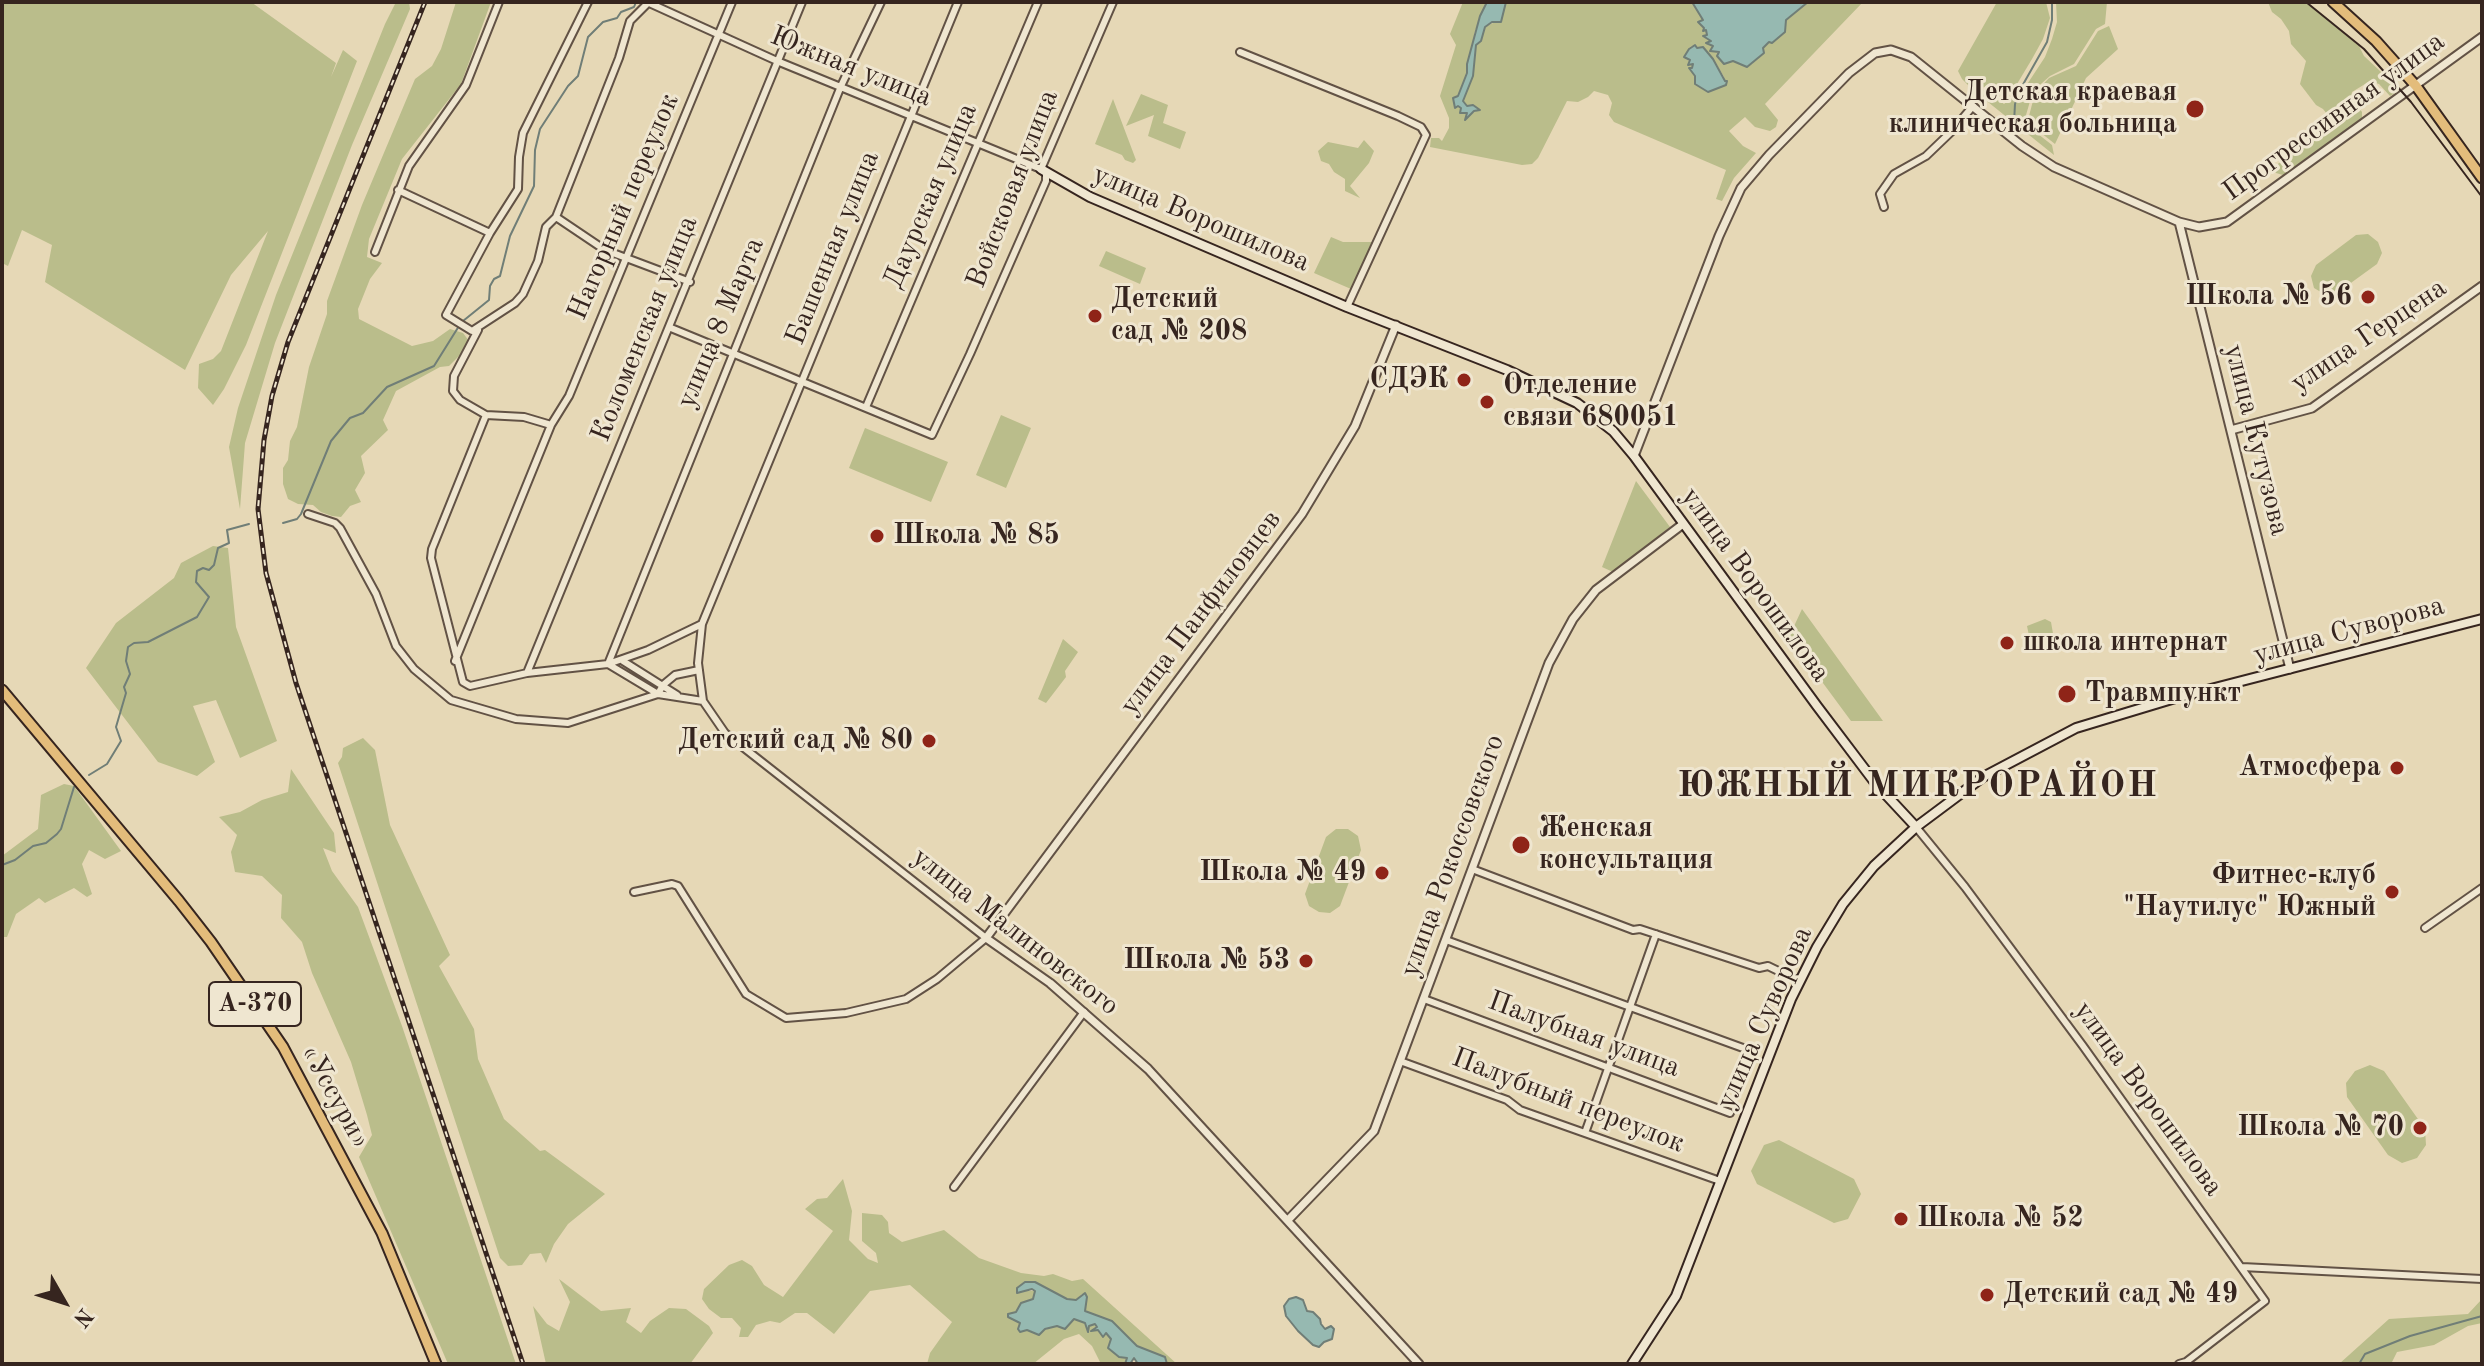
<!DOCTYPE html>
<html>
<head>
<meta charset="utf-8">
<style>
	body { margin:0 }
	#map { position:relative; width:2484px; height:1366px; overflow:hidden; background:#e6d8b6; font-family:"Old Standard TT",serif }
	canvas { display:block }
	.frame { position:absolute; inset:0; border:4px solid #36251f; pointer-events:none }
	.north { position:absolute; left:24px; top:1262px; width:80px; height:80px; -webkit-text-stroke:6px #efe6d0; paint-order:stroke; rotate:129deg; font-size:22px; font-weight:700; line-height:32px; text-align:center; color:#36251f }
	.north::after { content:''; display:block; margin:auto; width:28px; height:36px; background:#36251f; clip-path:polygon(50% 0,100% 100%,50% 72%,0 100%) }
</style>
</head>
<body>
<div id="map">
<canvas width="2484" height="1366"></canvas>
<div class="frame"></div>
<div class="north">N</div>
</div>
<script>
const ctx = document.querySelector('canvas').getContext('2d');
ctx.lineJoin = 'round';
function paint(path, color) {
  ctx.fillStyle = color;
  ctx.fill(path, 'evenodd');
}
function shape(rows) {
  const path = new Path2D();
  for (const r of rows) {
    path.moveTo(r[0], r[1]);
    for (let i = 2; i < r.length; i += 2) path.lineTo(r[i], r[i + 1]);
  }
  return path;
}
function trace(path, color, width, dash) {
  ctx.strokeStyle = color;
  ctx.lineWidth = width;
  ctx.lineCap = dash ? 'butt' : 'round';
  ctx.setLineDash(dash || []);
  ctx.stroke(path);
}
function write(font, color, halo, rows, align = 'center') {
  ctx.font = font + ' "Old Standard TT",serif';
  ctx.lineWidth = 6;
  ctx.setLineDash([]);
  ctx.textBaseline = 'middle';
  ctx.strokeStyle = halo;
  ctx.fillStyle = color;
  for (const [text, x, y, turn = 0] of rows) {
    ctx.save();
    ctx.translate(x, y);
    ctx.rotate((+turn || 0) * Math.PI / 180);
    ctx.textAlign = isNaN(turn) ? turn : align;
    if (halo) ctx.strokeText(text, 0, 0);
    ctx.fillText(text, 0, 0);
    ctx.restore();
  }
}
paint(shape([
	[2,2,251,2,336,63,331,77,343,50,357,61,246,345,224,389,213,405,198,388,199,364,213,359,221,351,268,231,231,275,185,370,45,282,52,245,22,230,8,266,2,263],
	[396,2,409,2,410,9,352,145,275,343,245,443,240,509,229,447,238,408,276,295,385,24],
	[456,2,491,2,461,84,402,159,369,239,367,257,382,263,370,279,358,309,359,319,412,346,433,341,450,329,463,333,469,341,463,352,449,366,440,367,396,391,383,420,388,430,361,456,365,473,355,490,361,502,350,506,341,517,332,516,321,512,313,505,298,504,288,499,283,484,283,468,288,460,290,441,297,427,309,367,327,314,327,301,362,205,415,79,432,66,441,49],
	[1463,2,1487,2,1475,31,1467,73,1458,97,1454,99,1456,108,1458,105,1463,113,1468,113,1467,117,1479,109,1473,105,1467,107,1463,101,1472,76,1476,45,1481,41,1485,27,1501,19,1506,2,1692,2,1700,12,1703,20,1701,26,1706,30,1712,42,1707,43,1708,45,1714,46,1714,50,1729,61,1752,64,1762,48,1785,32,1786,20,1808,2,1863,2,1765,104,1778,120,1776,127,1770,131,1755,127,1745,117,1729,131,1743,146,1756,153,1734,178,1722,201,1716,199,1726,170,1614,122,1609,115,1612,103,1608,95,1594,91,1588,97,1578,102,1567,101,1538,158,1532,164,1522,165,1430,147,1431,138,1439,138,1442,141,1449,128,1449,118,1440,96,1456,45,1450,34],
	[1695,45,1697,49,1703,47,1714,60,1724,77,1725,85,1707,91,1696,83,1697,82,1691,69,1693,64,1684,57,1690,47],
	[1997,2,2046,2,2050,18,2043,39,2032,59,2014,89,2003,97,1986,86,1975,92,1962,79,1958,71],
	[2056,2,2107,2,2105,24,2096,29,2074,64,2050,76,2033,91,2026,115,2033,130,2052,145,2054,155,1978,94,1985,89,2004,104,2026,86,2045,57,2052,39,2057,22],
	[2268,2,2305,2,2359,46,2364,56,2396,86,2397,92,2390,96,2379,84,2370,81,2352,92,2351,97,2362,112,2362,118,2283,175,2276,173,2272,168,2335,124,2323,109,2316,105,2300,84,2306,61,2291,44,2289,31,2281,19,2272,12],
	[2109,26,2118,49,2086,78,2055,144,2036,129,2029,116,2035,93,2049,78,2076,66,2098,31],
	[1141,94,1168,105,1163,123,1186,132,1180,149,1148,136,1154,115,1126,126],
	[1113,99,1136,160,1133,163,1125,160,1122,155,1095,144],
	[1364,140,1374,151,1369,163,1350,186,1360,198,1345,191,1345,179,1334,172,1329,164,1321,161,1318,151,1328,142,1358,148],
	[2368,234,2378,242,2382,253,2377,264,2337,293,2326,295,2314,288,2311,276,2316,265,2356,235],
	[1331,237,1343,242,1372,242,1351,289,1314,273],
	[1106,251,1146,268,1140,284,1099,266],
	[1001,415,1031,428,1006,488,976,475],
	[865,428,948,462,931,502,849,468],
	[1636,481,1670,527,1613,572,1602,567],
	[213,546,228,548,236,627,277,741,240,758,216,700,193,706,215,762,197,776,158,762,86,668,116,623,174,578,181,563],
	[1802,609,1883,721,1851,721,1789,637],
	[2045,619,2051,622,2055,645,2051,650,2035,653,2032,650,2027,626],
	[1063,639,1078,652,1065,671,1066,677,1046,703,1038,699],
	[363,738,375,750,390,825,450,955,439,966,474,1029,478,1059,504,1119,540,1151,545,1150,605,1194,568,1224,554,1244,546,1263,541,1253,530,1254,522,1265,508,1266,500,1258,338,763,342,757,343,748],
	[291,769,334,833,336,853,323,848,332,871,358,907,402,1026,516,1364,448,1364,359,1157,372,1135,367,1115,351,1062,312,973,302,942,281,918,282,895,262,876,235,872,231,852,237,835,219,817,240,812,262,800,288,792],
	[64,784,74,786,121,851,105,859,89,850,82,864,92,894,87,897,74,888,45,903,39,898,16,914,7,937,2,937,2,856,38,829,41,795],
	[1336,829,1348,829,1358,836,1361,850,1340,906,1330,913,1319,912,1309,906,1305,894,1326,837],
	[2370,1065,2384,1071,2425,1129,2426,1145,2417,1158,2402,1163,2388,1155,2347,1097,2346,1083,2355,1071],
	[1779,1140,1854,1179,1861,1194,1848,1219,1834,1223,1757,1184,1751,1171,1764,1145],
	[843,1179,852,1211,849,1240,868,1259,878,1263,876,1253,862,1241,862,1213,882,1215,888,1222,889,1233,902,1242,944,1230,979,1258,1021,1273,1044,1276,1053,1274,1072,1281,1083,1279,1177,1364,1167,1364,1165,1357,1137,1346,1112,1321,1089,1314,1085,1311,1082,1294,1076,1300,1067,1299,1035,1282,1028,1283,1024,1291,1036,1291,1033,1299,1021,1303,1012,1320,1020,1323,1027,1330,1040,1332,1074,1319,1085,1323,1088,1331,1089,1326,1095,1324,1098,1330,1109,1335,1116,1352,1127,1358,1125,1364,1101,1364,1092,1346,1079,1334,1064,1339,1033,1364,927,1364,930,1353,952,1322,910,1285,870,1291,834,1334,807,1313,795,1313,780,1323,770,1321,756,1325,748,1337,739,1337,741,1328,732,1318,721,1318,709,1309,702,1299,704,1289,729,1265,742,1260,752,1266,764,1285,783,1297,833,1231,805,1209,817,1199,827,1198],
	[559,1279,601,1311,631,1308,626,1322,641,1333,650,1321,669,1308,686,1309,709,1326,713,1333,690,1364,546,1364,533,1306,547,1324,559,1331,570,1302],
	[2482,1299,2482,1323,2468,1326,2434,1345,2397,1352,2391,1364,2339,1364,2389,1319,2468,1314]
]), '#babd8b');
const water = shape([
	[1506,2,1501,22,1492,22,1485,27,1481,41,1476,45,1473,76,1463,101,1467,106,1473,105,1480,110,1474,111,1465,120,1467,113,1460,113,1461,108,1458,106,1455,108,1453,98,1458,96,1467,73,1467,64,1480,16,1487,2,1506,2],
	[1692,2,1808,2,1786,20,1785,32,1772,43,1769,42,1763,48,1764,53,1747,67,1733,61,1724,64,1717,56,1719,52,1710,51,1713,46,1706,43,1711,41,1703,36,1707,35,1706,30,1703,31,1704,28,1698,22,1703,20,1692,2],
	[1695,45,1697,48,1703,47,1713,59,1725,81,1727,81,1726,85,1708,92,1695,84,1695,76,1689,68,1692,68,1693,64,1688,65,1690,60,1684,57,1689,49,1695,45],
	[1025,1282,1035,1282,1067,1299,1076,1300,1085,1293,1087,1297,1085,1311,1112,1321,1137,1346,1165,1357,1167,1364,1138,1364,1134,1358,1130,1364,1125,1364,1127,1358,1119,1357,1108,1348,1111,1339,1106,1333,1103,1337,1098,1330,1091,1331,1097,1327,1095,1324,1089,1326,1088,1332,1085,1323,1074,1319,1065,1329,1057,1326,1045,1329,1039,1335,1027,1330,1020,1332,1018,1329,1020,1323,1008,1317,1008,1314,1016,1312,1021,1303,1033,1299,1035,1291,1032,1289,1017,1293,1017,1288,1025,1282],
	[1296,1297,1303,1300,1307,1311,1313,1312,1320,1319,1321,1324,1325,1329,1331,1326,1334,1329,1332,1339,1324,1342,1319,1347,1313,1345,1298,1331,1286,1316,1284,1306,1289,1299,1296,1297]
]);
paint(water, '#96b9b1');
trace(water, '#707e77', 2);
trace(shape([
	[2014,123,2015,104,2021,88,2047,42,2052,20,2052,2],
	[463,321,489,300,490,286,494,279,500,276,510,236,534,186,535,150,540,129,568,86,578,76,588,37,603,22,617,18,621,12,634,7,636,2],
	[283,523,297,519,301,514,331,441,345,424,350,418,363,413,387,387,434,366,459,326],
	[89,775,107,764,121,741,116,727,126,693,124,687,130,674,126,661,128,647,134,643,148,642,197,617,209,597,196,582,197,571,203,568,209,570,214,565,218,548,229,543,227,530,249,524],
	[2,865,15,860,33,846,46,843,57,834,61,829,74,787],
	[2359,1364,2365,1354,2410,1336,2482,1316]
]), '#707e77', 2);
const minor = shape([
	[588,2,523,133,519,157,518,189,490,233,446,315,472,331,515,303,523,294,538,261,546,227,556,217,619,58,630,21,648,3],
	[647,2,777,61,1041,169],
	[1240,52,1398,116,1421,127,1426,135,1347,307],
	[398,190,490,233],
	[1884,207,1880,194,1894,174,1926,156,1951,132,1973,106],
	[556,217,605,250,690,282],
	[375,252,409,166,466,85,499,2],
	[671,328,932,435,970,354,1046,181,1046,173,1041,169,1113,2],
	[478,330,454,376,453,391,460,400,486,415],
	[866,407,1038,2],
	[551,425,524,417,486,415,432,549,431,558,463,682,470,686,527,673,608,664,648,650,702,624],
	[308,514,335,523,340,528,376,594,396,646,414,669,451,700,516,719,568,723,658,694,703,701],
	[455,661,551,425,569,396,732,2],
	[623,661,677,695],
	[699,670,675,675,663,685,658,694,608,664,841,86,881,2],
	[527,673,802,2],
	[1916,827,1965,887,2083,1046,2265,1301,2186,1362,2179,1364],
	[1472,869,1633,930,1640,929,1759,968,1768,966,1799,981],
	[634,892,672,884,678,886,746,994,786,1018,846,1013,906,999,937,979,986,938,725,733,703,701,698,663,702,624,958,2],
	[2425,928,2482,888],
	[1446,940,1754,1052],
	[1424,999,1730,1113],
	[1400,1061,1507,1100,1520,1110,1720,1181],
	[1585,1133,1656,934],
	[954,1187,1084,1012],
	[2242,1267,2482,1279]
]);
const tertiary = shape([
	[2179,222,2290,669],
	[1396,325,1355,426,1302,514,986,938,1050,983,1148,1069,1419,1364],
	[2231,430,2312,408,2482,286],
	[1634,456,1719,236,1741,188,1769,155,1849,73,1875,53,1891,50,1911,57,2022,146,2054,167,2179,222,2199,227,2227,222,2482,37],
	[1288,1220,1374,1131,1549,663,1573,619,1596,590,1683,524]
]);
const secondary = shape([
	[1041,169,1090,197,1347,307,1507,370,1577,403,1613,431,1634,456,1817,706,1876,784,1916,827],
	[1632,1364,1676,1296,1791,999,1817,947,1843,904,1874,866,1916,827,1983,777,2076,728,2172,699,2482,619]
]);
const primary = shape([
	[2333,2,2376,41,2416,86,2482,178]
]);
const trunk = shape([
	[2,690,179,901,211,942,283,1047,382,1233,436,1364]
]);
trace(minor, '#625245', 10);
trace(tertiary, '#625245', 11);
trace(secondary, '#36251f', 12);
trace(primary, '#36251f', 13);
trace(trunk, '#36251f', 13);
trace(minor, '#efe6d0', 6);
trace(tertiary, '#efe6d0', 7);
trace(secondary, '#efe6d0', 8);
trace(primary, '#e3bc7b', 9);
trace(trunk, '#e3bc7b', 9);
trace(shape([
	[2306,2,2364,49,2411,102,2482,197]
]), '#36251f', 2);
const rail = shape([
	[425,2,288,342,272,396,264,440,258,509,266,573,296,683,523,1364]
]);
trace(rail, '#36251f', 5);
trace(rail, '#efe6d0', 2, [6]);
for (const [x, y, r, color] of [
	[2195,109,10,"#8f2418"],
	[2368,297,8,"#8f2418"],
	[1095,316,8,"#8f2418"],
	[1464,380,8,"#8f2418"],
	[1487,402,8,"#8f2418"],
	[877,536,8,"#8f2418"],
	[2007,643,8,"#8f2418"],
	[2067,694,10,"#8f2418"],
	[929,741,8,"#8f2418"],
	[2397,768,8,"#8f2418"],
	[1521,845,10,"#8f2418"],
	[1382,873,8,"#8f2418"],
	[2392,892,8,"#8f2418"],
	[1306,961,8,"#8f2418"],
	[2420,1128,8,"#8f2418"],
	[1901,1219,8,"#8f2418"],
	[1987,1295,8,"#8f2418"]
]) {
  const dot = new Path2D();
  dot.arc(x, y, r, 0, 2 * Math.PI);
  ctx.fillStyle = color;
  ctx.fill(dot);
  trace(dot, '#efe6d0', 3);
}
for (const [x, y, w] of [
	[255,1004,92]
]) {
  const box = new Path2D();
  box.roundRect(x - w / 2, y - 22, w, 44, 6);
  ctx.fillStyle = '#efe6d0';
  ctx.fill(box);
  trace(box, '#36251f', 2);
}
write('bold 26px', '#36251f', null, [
	["А-370",255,1004]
]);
write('28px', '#36251f', '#efe6d0', [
	["Южная улица",851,67,22],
	["Прогрессивная улица",2334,117,-36],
	["Войсковая улица",1013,189,-69],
	["Даурская улица",931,196,-67],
	["Нагорный переулок",624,207,-67],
	["улица Ворошилова",1201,219,23],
	["Башенная улица",833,248,-68],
	["улица 8 Марта",721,323,-67],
	["Коломенская улица",645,329,-68],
	["улица Герцена",2369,336,-34],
	["улица Кутузова",2256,440,76],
	["улица Ворошилова",1755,585,54],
	["улица Панфиловцев",1201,613,-53],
	["улица Суворова",2349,631,-15],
	["улица Рокоссовского",1453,856,-70],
	["улица Малиновского",1015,932,38],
	["улица Суворова",1765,1018,-66],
	["Палубная улица",1584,1035,20],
	["«Уссури»",335,1097,61],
	["улица Ворошилова",2148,1099,54],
	["Палубный переулок",1568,1101,21]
]);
write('bold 28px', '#36251f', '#efe6d0', [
	["Детская краевая",2177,93],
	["клиническая больница",2177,125],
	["Школа № 56",2352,297],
	["Детский",1111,300,"left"],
	["сад № 208",1111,332,"left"],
	["СДЭК",1448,380],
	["Отделение",1503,386,"left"],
	["связи 680051",1503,418,"left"],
	["Школа № 85",893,536,"left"],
	["школа интернат",2023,643,"left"],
	["Травмпункт",2085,694,"left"],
	["Детский сад № 80",913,741],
	["Атмосфера",2381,768],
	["Женская",1539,829,"left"],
	["консультация",1539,861,"left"],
	["Школа № 49",1366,873],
	["Фитнес-клуб",2376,876],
	["\"Наутилус\" Южный",2376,908],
	["Школа № 53",1290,961],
	["Школа № 70",2404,1128],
	["Школа № 52",1917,1219,"left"],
	["Детский сад № 49",2003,1295,"left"]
], 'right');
ctx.letterSpacing = '2px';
write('bold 36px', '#36251f', '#efe6d0', [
	["ЮЖНЫЙ МИКРОРАЙОН",1918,787]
]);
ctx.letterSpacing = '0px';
</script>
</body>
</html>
